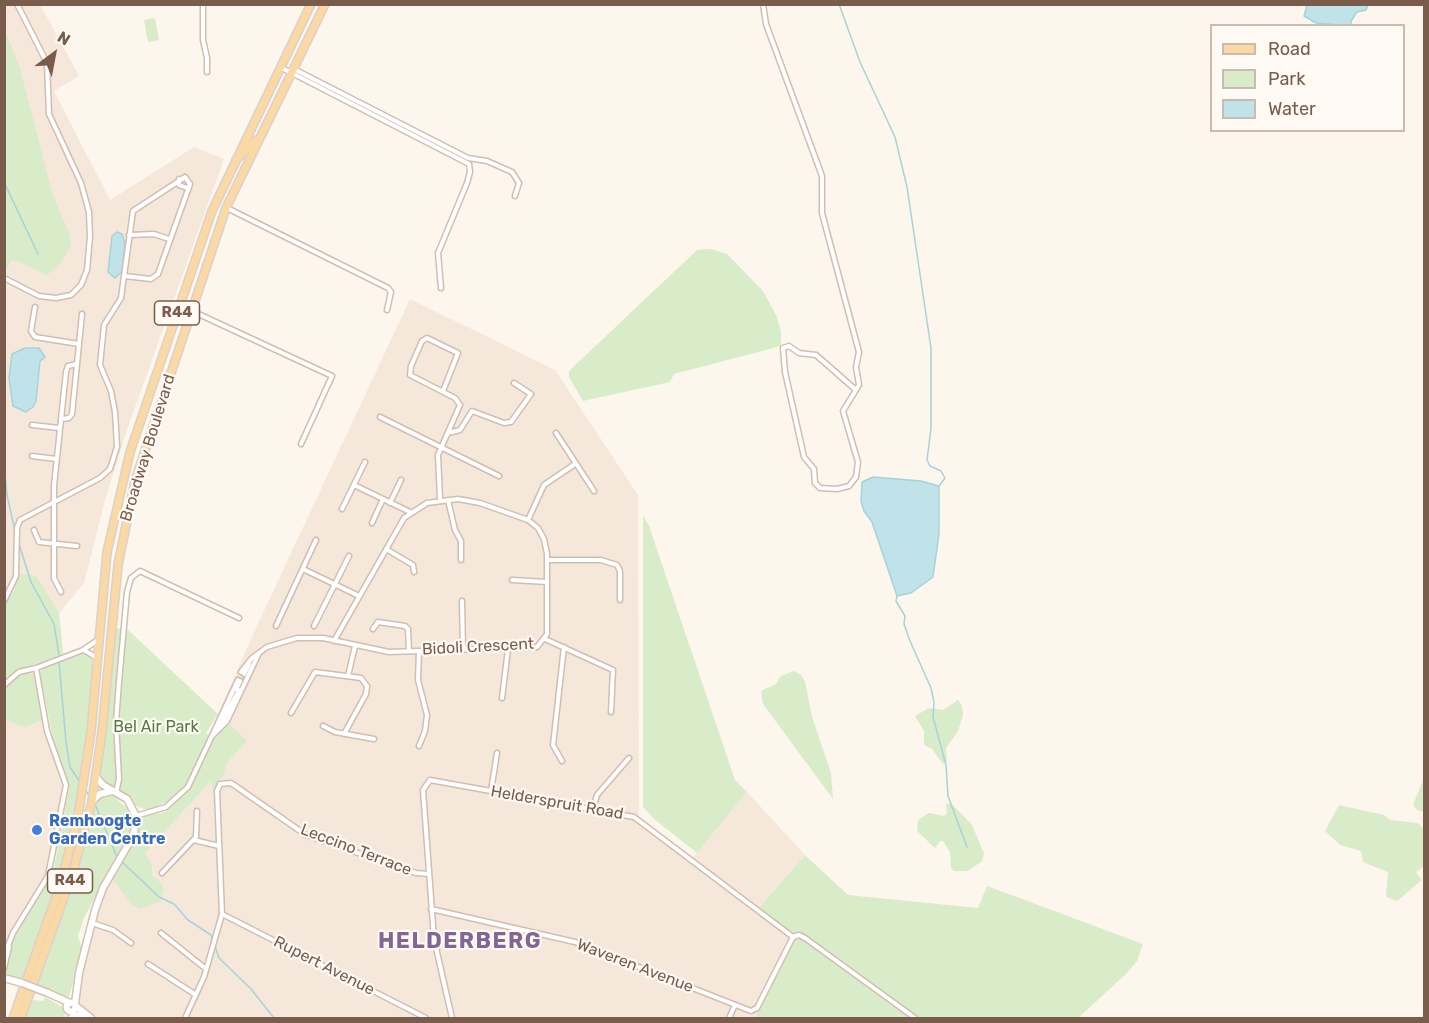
<!DOCTYPE html>
<html>
<head>
<meta charset="utf-8">
<style>
	body { margin:0 }
	#map { position:relative; width:1429px; height:1023px; overflow:hidden; background:#fdf6ec; font-family:Rubik,sans-serif }
	canvas { display:block }
	.frame { position:absolute; inset:0; border:6px solid #7a5c4d; pointer-events:none }
	.legend { position:absolute; left:1210px; top:24px; width:195px; height:108px; box-sizing:border-box; background:#fffaf3; border:2px solid #cabbb1; margin:0; padding:8px 10px; list-style:none; font-size:18px; color:#7a5c4d }
	.legend li { display:flex; align-items:center; gap:12px; height:30px }
	.legend b { width:30px; border:2px solid #cabbb1 }
	.north { position:absolute; left:24px; top:24px; width:60px; height:60px; -webkit-text-stroke:4px #fffaf3; paint-order:stroke; rotate:32deg; font-size:16px; font-weight:700; line-height:24px; text-align:center; color:#7a5c4d }
	.north::after { content:''; display:block; margin:auto; width:21px; height:27px; background:#7a5c4d; clip-path:polygon(50% 0,100% 100%,50% 72%,0 100%) }
</style>
</head>
<body>
<div id="map">
<canvas width="1429" height="1023"></canvas>
<div class="frame"></div>
<ul class="legend">
<li><b style="height:8px;background:#fbd9a5"></b>Road</li>
<li><b style="height:16px;background:#d8ecc9"></b>Park</li>
<li><b style="height:16px;background:#bfe3e8"></b>Water</li>
</ul>
<div class="north">N</div>
</div>
<script>
const ctx = document.querySelector('canvas').getContext('2d');
ctx.lineJoin = 'round';
function paint(path, color) {
  ctx.fillStyle = color;
  ctx.fill(path, 'evenodd');
}
function shape(rows) {
  const path = new Path2D();
  for (const r of rows) {
    if (r.length === 3) {
      path.moveTo(r[0] + r[2], r[1]);
      path.arc(r[0], r[1], r[2], 0, 2 * Math.PI);
      continue;
    }
    path.moveTo(r[0], r[1]);
    for (let i = 2; i < r.length; i += 2) path.lineTo(r[i], r[i + 1]);
  }
  return path;
}
function trace(path, color, width, dash) {
  ctx.strokeStyle = color;
  ctx.lineWidth = width;
  ctx.lineCap = dash ? 'butt' : 'round';
  ctx.setLineDash(dash || []);
  ctx.stroke(path);
}
function write(font, color, halo, rows, align = 'center') {
  ctx.font = font + ' Rubik,sans-serif';
  ctx.lineWidth = 4.5;
  ctx.setLineDash([]);
  ctx.textBaseline = 'middle';
  ctx.strokeStyle = halo;
  ctx.fillStyle = color;
  for (const [text, x, y, turn = 0] of rows) {
    ctx.save();
    ctx.translate(x, y);
    ctx.rotate((+turn || 0) * Math.PI / 180);
    ctx.textAlign = isNaN(turn) ? turn : align;
    if (halo) ctx.strokeText(text, 0, 0);
    ctx.fillText(text, 0, 0);
    ctx.restore();
  }
}
paint(shape([
	[40,4,79,76,54,91,110,200,194,147,224,159,127,430,105,500,84,583,59,613,63,656,36,668,46,731,65,781,50,870,12,933,5,961,4,5],
	[410,299,555,370,638,495,639,819,692,859,747,792,805,855,758,909,792,936,757,1008,757,1018,69,1018,91,922,110,877,134,904,161,901,165,886,155,881,152,864,145,853,246,742,218,714,255,630]
]), '#f5e8da');
paint(shape([
	[155,18,159,40,148,42,144,20],
	[4,28,19,65,52,192,69,233,71,246,59,265,47,275,15,260,11,261,5,272],
	[697,250,711,249,727,254,763,291,776,315,781,331,781,346,674,374,670,382,583,401,569,377,569,371],
	[643,515,649,526,735,780,747,792,697,853,654,819,643,807],
	[19,574,36,576,59,613,63,654,19,669,5,681,5,603,14,591],
	[116,628,128,630,218,714,206,733,210,736,185,786,170,801,147,810,136,806,124,792,107,786,100,778],
	[86,652,93,661,86,746,72,828,52,898,22,979,11,977,5,973,11,943,54,868,69,788,53,740,40,672,44,667],
	[794,671,801,675,805,681,812,717,831,773,833,799,763,704,761,691,776,684,781,676],
	[25,672,34,675,42,720,25,727,5,720,5,688,15,677],
	[958,700,962,706,963,715,958,731,946,748,947,761,943,764,932,749,924,745,924,731,915,716,929,708,943,710],
	[227,722,247,741,226,764,224,774,213,790,211,781,145,853,152,864,153,876,164,886,164,889,161,901,140,909,132,904,112,879,135,841,140,821,146,816,165,812,183,796,214,738],
	[1424,777,1424,812,1417,810,1413,805],
	[111,794,128,809,131,830,84,918,78,936,82,949,69,997,65,998,38,984,78,871,96,803,103,795],
	[951,803,972,825,984,853,982,861,968,871,954,871,951,868,950,852,943,841,940,841,935,848,917,831,918,820,929,813,944,816,947,813,946,804],
	[1339,805,1384,815,1390,820,1418,823,1424,829,1424,866,1416,872,1422,880,1397,901,1386,897,1388,872,1363,862,1361,851,1340,845,1325,831],
	[805,855,848,895,978,908,987,886,1143,944,1137,961,1127,973,1078,1018,915,1018,799,935,793,937,758,909],
	[800,937,911,1018,757,1018,757,1011,796,938],
	[45,997,64,1008,65,1018,26,1018,33,1000,43,1001]
]), '#d8ecc9');
const water = shape([
	[1307,5,1307,4,1368,5,1366,10,1357,12,1351,21,1351,26,1316,23,1304,16,1307,5],
	[117,232,122,234,125,243,122,272,115,278,108,272,112,236,117,232],
	[25,348,39,348,45,357,40,361,36,401,33,407,26,412,13,406,9,378,12,354,25,348],
	[873,477,921,481,939,486,939,534,933,577,911,593,897,596,872,522,864,511,861,501,862,482,873,477]
]);
paint(water, '#bfe3e8');
trace(water, '#a5d3da', 1.5);
trace(shape([
	[839,4,860,62,895,137,907,187,931,348,931,428,927,460,930,466,941,471,945,478,939,486],
	[4,182,38,254],
	[4,450,5,462],
	[4,463,7,495,15,531],
	[18,541,31,582,54,624,59,655],
	[897,596,896,601,905,616,904,624,910,641,931,688,934,702,933,717,946,765,948,796,967,847],
	[59,662,66,742,70,767,80,782],
	[85,789,90,797],
	[95,804,117,857],
	[121,861,159,897,174,904,188,920,211,935,213,941],
	[215,946,219,958,251,989,274,1018]
]), '#a5d3da', 1.5);
trace(shape([
	[242,683,246,675]
]), '#dcd0c4', 4, [4, 2]);
const street = shape([
	[203,4,203,40,207,58,207,72],
	[763,4,766,24,822,176,822,213,859,352,856,367,859,385,843,411,858,462,856,477,849,486,837,489,820,488,815,483,814,469,804,457,785,372,783,348,789,346,799,353,816,355,856,390],
	[280,67,469,164,470,172,467,183,438,253,441,288],
	[294,69,468,158,487,161,512,172,519,183,515,196],
	[185,177,190,184,158,274,151,279,124,276,133,211,185,177],
	[179,179,179,185,187,188],
	[227,208,388,288,391,292,387,310],
	[129,235,154,234,169,239],
	[4,278,39,296,56,298,71,295,81,285,87,270,90,237,89,212,81,183,49,114,47,63,17,4],
	[35,307,31,331,35,337,79,344],
	[192,311,332,376,301,444],
	[380,417,499,476],
	[61,419,69,418,72,414,82,314],
	[32,425,59,428],
	[448,433,460,430,472,411,504,423,511,422,531,394,514,383],
	[556,433,594,491],
	[32,456,56,459],
	[354,485,410,512],
	[440,499,438,455,460,405,455,398,410,375,411,366,422,341,427,338,458,353,443,391],
	[448,500,455,530,461,541,461,560],
	[390,503,401,480],
	[342,509,365,462],
	[528,520,544,485,575,464],
	[372,523,383,499],
	[34,530,39,542,77,546],
	[386,549,413,565,414,572],
	[547,560,601,560,617,565,620,571,620,600],
	[303,569,359,596],
	[512,580,547,582],
	[61,592,54,578,54,486,66,372,68,366,77,364],
	[4,601,16,576,17,528,20,520,100,478,110,469,117,447,115,412,111,391,100,365,104,325,121,298,124,276],
	[462,601,463,650],
	[276,626,316,540],
	[314,626,349,556],
	[373,629,378,622,405,626,408,629,409,651],
	[545,639,613,670,611,712],
	[84,650,97,658],
	[241,672,252,658,267,647,297,638,323,638,389,652,537,647,547,634,547,554,544,539,538,528,528,520,480,503,458,499,427,503,404,518,334,641],
	[244,674,249,664],
	[348,676,355,646],
	[4,685,19,672,36,668,83,650,98,640],
	[236,689,240,681],
	[502,698,508,649],
	[291,713,315,672,361,678,367,686,366,694,344,734],
	[220,725,239,690],
	[323,726,335,732,374,739],
	[213,735,227,721,259,653],
	[419,746,425,731,427,715,418,680,419,651],
	[562,761,553,745,564,647],
	[491,791,497,753],
	[116,793,119,779,116,722,119,682,127,592,131,578,140,571,239,618],
	[593,809,597,795,629,758],
	[136,816,166,807,188,787,238,680],
	[194,840,219,846],
	[162,873,196,837,197,811],
	[431,909,575,942,751,1011,757,1008,793,937],
	[222,914,426,1018],
	[92,923,113,930,131,943],
	[161,933,206,969],
	[793,937,799,935,805,938,915,1018],
	[4,956,13,933,48,876,66,785,47,731,36,668],
	[148,964,196,995],
	[4,968,9,947],
	[185,1018,204,977,222,914,217,791,220,784,231,783,306,835,416,873,429,874],
	[452,1018,434,939,423,790,430,780,634,817,793,937],
	[729,1018,735,1005]
]);
const secondary = shape([
	[92,801,100,794,112,791],
	[4,978,22,983],
	[48,993,70,1003],
	[71,1007,4.5],
	[75,1004,79,973,95,910,103,888,132,838,136,825,136,816,127,799,103,785,96,777],
	[76,1006,91,1018],
	[71,1018,78,1015,86,1017]
]);
const primary = shape([
	[236,160,256,140],
	[13,1018,61,883,78,816,91,732,107,552,130,452,212,211,311,4],
	[21,1018,73,872,92,801,102,732,118,565,135,481,226,208,325,4]
]);
trace(street, '#d1beb0', 7);
trace(secondary, '#d6c0b0', 9);
trace(primary, '#dad1cd', 10);
trace(street, '#fff', 4);
trace(secondary, '#fff', 6);
trace(primary, '#fbd9a5', 7);
const secondaryBridge = shape([
	[22,983,48,993]
]);
trace(secondaryBridge, '#d6c0b0', 9, []);
trace(secondaryBridge, '#fff', 6);
for (const [x, y, r, color] of [
	[37,830,6,"#3f7fe0"]
]) {
  const dot = new Path2D();
  dot.arc(x, y, r, 0, 2 * Math.PI);
  ctx.fillStyle = color;
  ctx.fill(dot);
  trace(dot, '#fffaf3', 2);
}
for (const [x, y, w] of [
	[177,313,45],
	[70,881,45]
]) {
  const box = new Path2D();
  box.roundRect(x - w / 2, y - 12, w, 24, 4.5);
  ctx.fillStyle = '#fffaf3';
  ctx.fill(box);
  trace(box, '#7a5c4d', 1.5);
}
write('bold 15px', '#7a5c4d', null, [
	["R44",177,313],
	["R44",70,881]
]);
write('16px', '#7a5c4d', '#fffaf3', [
	["Broadway Boulevard",148,448,-73],
	["Bidoli Crescent",478,647,-3],
	["Helderspruit Road",557,803,10],
	["Leccino Terrace",356,850,21],
	["Rupert Avenue",324,966,27],
	["Waveren Avenue",635,966,21]
]);
write('16px', '#537a41', '#fffaf3', [
	["Bel Air Park",156,727]
]);
write('bold 16px', '#366cbe', '#fffaf3', [
	["Remhoogte",49,821],
	["Garden Centre",49,839]
], 'left');
ctx.letterSpacing = '1.5px';
write('bold 22px', '#846695', '#fffaf3', [
	["HELDERBERG",460,942]
]);
ctx.letterSpacing = '0px';
</script>
</body>
</html>
